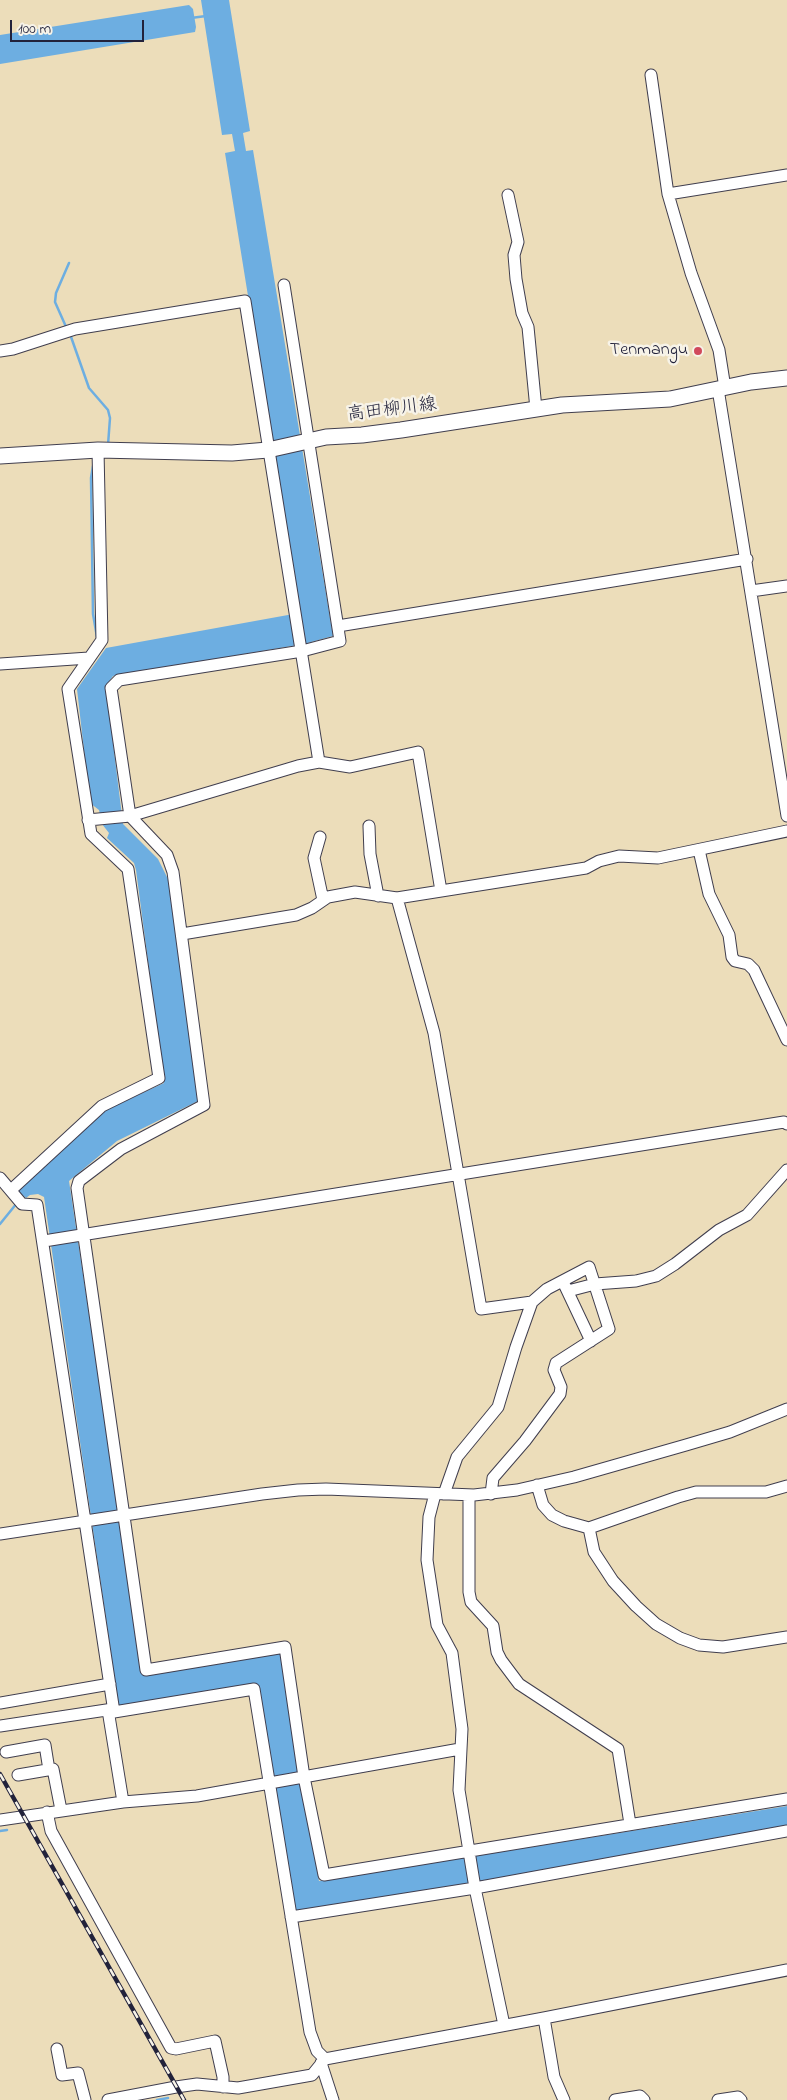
<!DOCTYPE html>
<html>
<head>
<meta charset="utf-8">
<style>
	body { margin:0 }
	#map { position:relative; width:787px; height:2100px; overflow:hidden; background:#ecddba; font-family:"Indie Flower",sans-serif }
	canvas { display:block }
	.scale { position:absolute; left:10px; top:20px; width:134px; height:22px; box-sizing:border-box; border:2px solid #22223b; border-top:0; padding-left:6px; font-size:15px; line-height:18px; white-space:nowrap; color:#22223b; -webkit-text-stroke:4px #f7f3e8; paint-order:stroke }
</style>
</head>
<body>
<div id="map">
<canvas width="787" height="2100"></canvas>
<div class="scale">100 m</div>
</div>
<script>
const ctx = document.querySelector('canvas').getContext('2d');
ctx.lineJoin = 'round';
function paint(path, color) {
  ctx.fillStyle = color;
  ctx.fill(path, 'evenodd');
}
function shape(rows) {
  const path = new Path2D();
  for (const r of rows) {
    path.moveTo(r[0], r[1]);
    for (let i = 2; i < r.length; i += 2) path.lineTo(r[i], r[i + 1]);
  }
  return path;
}
function trace(path, color, width, dash) {
  ctx.strokeStyle = color;
  ctx.lineWidth = width;
  ctx.lineCap = dash ? 'butt' : 'round';
  ctx.setLineDash(dash || []);
  ctx.stroke(path);
}
function write(font, color, halo, rows, align = 'center') {
  ctx.font = font + ' "Indie Flower","Klee One",sans-serif';
  ctx.lineWidth = 5;
  ctx.setLineDash([]);
  ctx.textBaseline = 'middle';
  ctx.strokeStyle = halo;
  ctx.fillStyle = color;
  for (const [text, x, y, turn = 0] of rows) {
    ctx.save();
    ctx.translate(x, y);
    ctx.rotate((+turn || 0) * Math.PI / 180);
    ctx.textAlign = isNaN(turn) ? turn : align;
    if (halo) ctx.strokeText(text, 0, 0);
    ctx.fillText(text, 0, 0);
    ctx.restore();
  }
}
paint(shape([
	[201,0,229,0,250,131,243,133,246,151,253,150,333,636,304,644,113,676,106,686,123,824,158,859,168,879,198,1101,117,1141,69,1181,143,1674,280,1653,319,1881,787,1806,787,1826,481,1882,294,1912,258,1686,119,1707,44,1197,38,1194,30,1195,26,1198,16,1190,105,1110,164,1083,136,870,134,863,107,838,109,833,102,824,99,810,90,803,77,689,106,648,299,613,225,153,235,151,232,134,222,135],
	[189,5,193,9,196,27,195,32,0,64,0,35]
]), '#6daee1');
trace(shape([
	[191,18,206,16],
	[67,329,55,302,56,293,69,263],
	[70,334,89,388,108,410,110,418,108,445],
	[93,466,91,478,93,614,97,637],
	[0,1224,17,1203],
	[0,1831,7,1830],
	[157,2100,168,2098]
]), '#6daee1', 2.5);
const minor = shape([
	[651,75,668,194,691,273,719,350,725,388],
	[668,194,787,175],
	[508,195,518,242,514,255,516,279,522,313,528,327,536,409],
	[284,285,340,641,302,651,119,680,111,688,130,816,167,855,173,872,204,1105,121,1149,79,1181,77,1188,146,1670,285,1647,304,1777,324,1875,787,1799],
	[0,351,13,349,75,329,245,301,319,762],
	[718,389,787,816],
	[751,591,787,586],
	[338,626,747,559],
	[0,664,89,658],
	[88,820,130,816,298,766,319,762,350,767,418,752,441,891],
	[369,826,370,854,378,896],
	[320,837,314,858,323,900],
	[699,850,709,894,729,935,732,957,735,961,748,964,754,970,787,1040],
	[397,898,434,1033,481,1309,532,1302,547,1289,589,1267,609,1329,556,1363,554,1370,561,1387,560,1394,525,1441,493,1478,491,1494],
	[182,934,296,915,312,908,328,897,355,892,397,898,586,868,599,861,619,856,658,858,787,831],
	[0,1178,22,1204,37,1205,114,1712,254,1689,310,2032,317,2051,325,2059],
	[11,1190,102,1106,159,1078,128,869,91,834,68,689,102,640,98,450],
	[44,1241,784,1122,787,1124],
	[565,1286,591,1341],
	[568,1291,595,1284,636,1281,656,1276,675,1264,719,1230,747,1215,787,1170],
	[537,1485,543,1505,552,1515,564,1521,589,1528,678,1497,696,1492,766,1492,787,1486],
	[435,1494,429,1517,427,1560,437,1625,452,1653,462,1729,459,1790,475,1888,504,2025],
	[444,1494,457,1457,498,1407,516,1347,532,1302],
	[469,1495,469,1592,471,1602,493,1626,497,1652,501,1660,519,1684,618,1749,630,1824],
	[589,1528,594,1552,613,1581,636,1606,656,1624,680,1638,699,1645,723,1647,787,1637],
	[0,1534,262,1494,298,1490,326,1489,474,1495,517,1490,574,1477,686,1445,730,1432,787,1409],
	[0,1703,110,1684],
	[108,1710,123,1802],
	[0,1726,113,1709],
	[6,1752,45,1745,49,1770],
	[18,1775,53,1769,61,1810],
	[47,1812,51,1831,171,2048,176,2049,215,2041,223,2077,223,2087],
	[0,1820,123,1802,197,1796,460,1749],
	[291,1917,475,1888,787,1831],
	[544,2018,554,2077,564,2100],
	[57,2049,62,2075,78,2073,85,2100],
	[321,2063,333,2100],
	[108,2100,176,2087,197,2084,238,2088,312,2075,325,2059,544,2018,787,1970],
	[615,2100,640,2096,644,2100],
	[718,2100,738,2097,741,2100]
]);
const major = shape([
	[0,456,98,450,232,453,268,450,326,437,362,435,401,430,562,405,670,399,751,382,787,378]
]);
trace(minor, '#403e4e', 13);
trace(major, '#403e4e', 17);
trace(minor, '#fff', 11);
trace(major, '#fff', 15);
const rail = shape([
	[0,1774,184,2100]
]);
trace(rail, '#22223b', 4.5);
trace(rail, '#f7f3e8', 2.5, [8]);
for (const [x, y, r, color] of [
	[698,351,5,"#d1495b"]
]) {
  const dot = new Path2D();
  dot.arc(x, y, r, 0, 2 * Math.PI);
  ctx.fillStyle = color;
  ctx.fill(dot);
  trace(dot, '#f7f3e8', 2);
}
write('18px', '#22223b', '#f7f3e8', [
	["Tenmangu",688,351]
], 'right');
write('18px', '#22223b', '#f7f3e8', [
	["高田柳川線",392,411,-7]
]);
</script>
</body>
</html>
